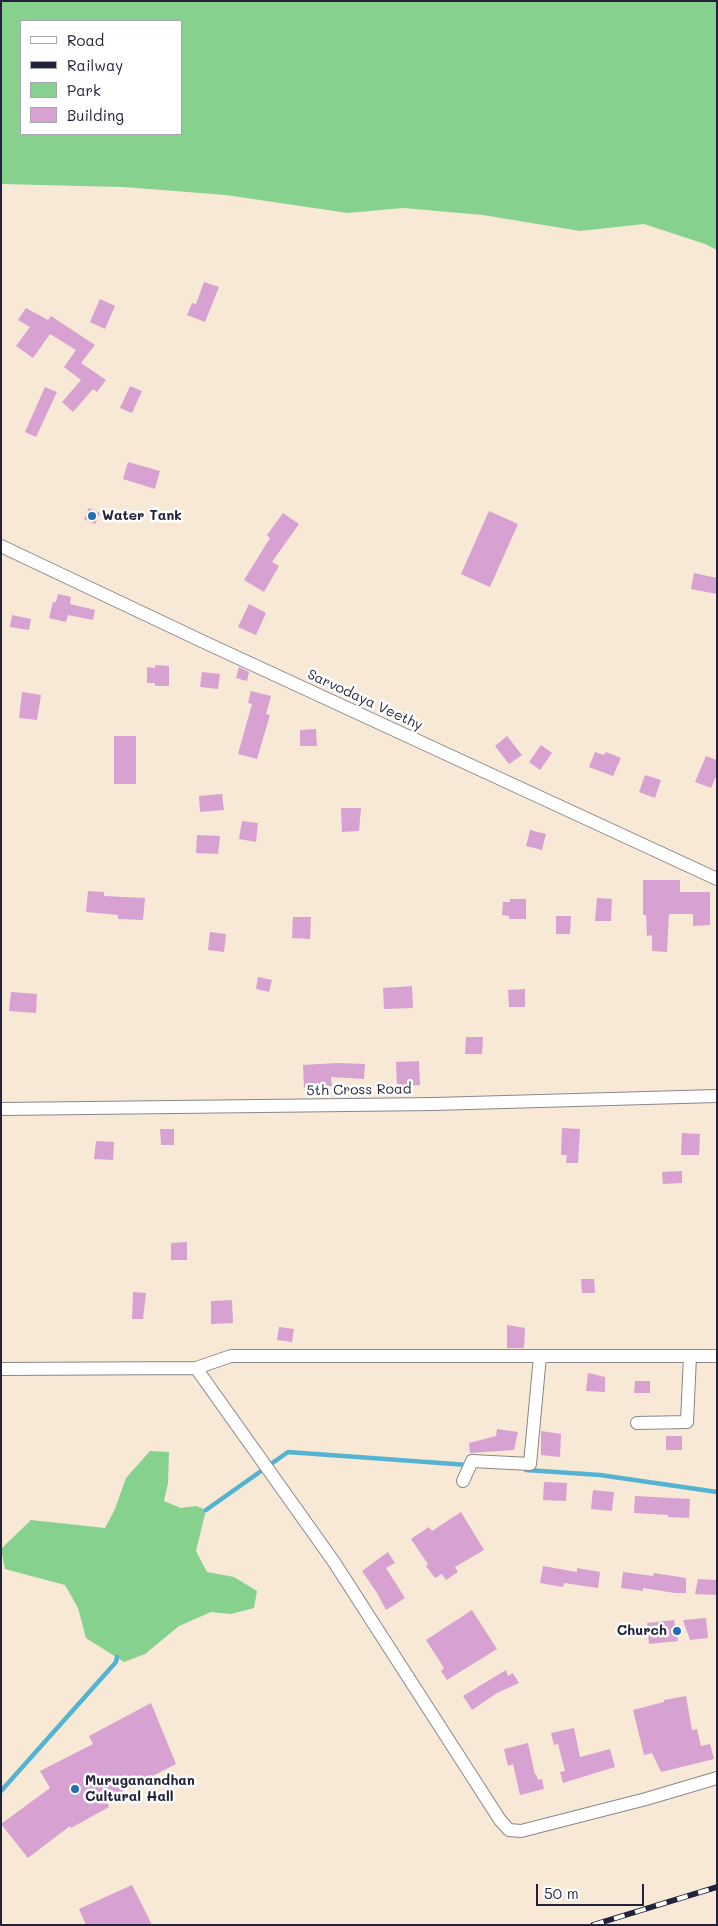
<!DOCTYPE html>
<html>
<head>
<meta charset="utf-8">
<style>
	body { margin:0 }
	#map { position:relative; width:718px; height:1926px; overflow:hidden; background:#f7e9d6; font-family:Mali,sans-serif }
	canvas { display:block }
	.frame { position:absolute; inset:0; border:2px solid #22223b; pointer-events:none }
	.legend { position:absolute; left:20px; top:20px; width:162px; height:115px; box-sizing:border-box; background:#fff; border:1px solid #a7a7b1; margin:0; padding:6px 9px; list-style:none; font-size:15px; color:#22223b }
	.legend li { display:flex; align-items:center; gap:10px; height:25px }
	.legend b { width:25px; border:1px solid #a7a7b1 }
	.scale { position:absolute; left:536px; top:1884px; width:108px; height:22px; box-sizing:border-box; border:2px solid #22223b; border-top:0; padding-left:6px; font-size:15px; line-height:18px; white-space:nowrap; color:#22223b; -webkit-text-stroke:4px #fff; paint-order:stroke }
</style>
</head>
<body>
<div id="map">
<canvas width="718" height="1926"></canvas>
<div class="frame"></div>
<ul class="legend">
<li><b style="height:6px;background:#fff"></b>Road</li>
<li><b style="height:6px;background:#22223b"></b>Railway</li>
<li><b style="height:14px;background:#86d18d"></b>Park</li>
<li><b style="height:14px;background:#d7a1d1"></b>Building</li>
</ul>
<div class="scale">50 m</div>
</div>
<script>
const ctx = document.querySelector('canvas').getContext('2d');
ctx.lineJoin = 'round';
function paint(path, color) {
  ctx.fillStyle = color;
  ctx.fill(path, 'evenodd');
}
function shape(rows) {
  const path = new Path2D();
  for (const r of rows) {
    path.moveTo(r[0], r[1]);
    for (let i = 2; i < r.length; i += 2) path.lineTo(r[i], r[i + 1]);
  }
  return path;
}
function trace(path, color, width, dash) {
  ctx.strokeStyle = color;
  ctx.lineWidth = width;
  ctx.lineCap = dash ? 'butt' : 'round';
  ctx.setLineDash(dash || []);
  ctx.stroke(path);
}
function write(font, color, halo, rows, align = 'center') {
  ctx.font = font + ' Mali,sans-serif';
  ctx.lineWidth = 5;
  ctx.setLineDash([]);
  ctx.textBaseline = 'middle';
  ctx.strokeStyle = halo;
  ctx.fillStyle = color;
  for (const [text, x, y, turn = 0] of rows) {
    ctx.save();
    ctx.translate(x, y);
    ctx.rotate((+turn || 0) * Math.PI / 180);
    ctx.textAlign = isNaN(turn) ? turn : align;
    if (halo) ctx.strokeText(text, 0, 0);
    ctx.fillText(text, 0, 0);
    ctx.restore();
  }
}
paint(shape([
	[1,1,717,1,717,250,705,244,644,224,580,231,483,215,403,208,348,213,226,195,123,187,1,184],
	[21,21,181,21,181,134,21,134],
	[150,1451,169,1452,168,1483,164,1501,181,1508,196,1506,206,1510,196,1551,207,1572,234,1577,257,1591,254,1608,231,1614,211,1612,179,1626,145,1654,124,1662,86,1638,78,1608,65,1585,5,1569,1,1549,31,1520,105,1528,115,1509,126,1478]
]), '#86d18d');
trace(shape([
	[526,1470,600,1475,717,1492],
	[206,1510,288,1452,468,1465],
	[1,1791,116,1662,117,1657]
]), '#53b3d1', 4.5);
paint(shape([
	[204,282,219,287,205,322,187,315,192,303,196,304],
	[100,299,115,306,105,329,90,322],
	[26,308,48,320,51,316,95,345,81,363,106,380,97,392,93,389,73,412,62,402,81,380,64,367,76,350,50,334,33,358,16,346,30,327,18,320],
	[130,386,142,391,132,413,120,408],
	[45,387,57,392,36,437,25,432],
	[128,462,160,471,155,489,123,479],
	[89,508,100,513,95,524,84,519],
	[489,511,518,524,490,587,461,574],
	[283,513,299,524,272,562,279,566,264,592,244,580,270,538,267,535],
	[694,573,717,578,717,594,691,589],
	[58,594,71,597,70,604,95,610,93,620,68,615,66,622,49,618,53,602,56,602],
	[249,604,266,613,256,635,238,627],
	[12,615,31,619,29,630,10,627],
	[155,665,169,666,169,686,155,686,155,683,147,683,147,667,155,668],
	[239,667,249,672,247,681,236,678],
	[202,672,220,674,218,689,200,687],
	[251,691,271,696,266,714,270,715,257,759,238,754,252,704,248,703],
	[22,692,41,695,37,720,19,718],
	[316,729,317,746,300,746,300,730],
	[114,736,136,736,136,784,114,784],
	[507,736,522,755,509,764,495,746],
	[541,745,552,753,540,770,529,762],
	[595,752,604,755,606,752,621,758,613,776,589,767],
	[706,756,717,760,717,774,711,788,695,782],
	[645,775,661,780,655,798,639,792],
	[222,794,224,810,200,812,199,796],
	[341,808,361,808,359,831,342,832],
	[242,821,258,823,256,842,239,839],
	[530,830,546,834,542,850,526,846],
	[197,835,220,836,218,854,196,853],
	[643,880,680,880,680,892,710,892,710,925,693,926,693,914,669,914,667,952,652,951,652,935,647,936,646,915,643,915],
	[88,891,104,892,104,896,145,898,143,920,118,919,118,915,86,912],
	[597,898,612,899,611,921,595,921],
	[510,899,526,899,526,919,509,919,509,916,502,915,503,902,510,902],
	[556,916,571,916,570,934,556,934],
	[293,917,311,917,310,939,292,938],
	[210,932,226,934,224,952,208,950],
	[258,977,272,980,269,992,256,989],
	[412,986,413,1008,384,1009,383,988],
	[525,989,525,1007,509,1007,508,990],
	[11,992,37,994,36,1013,9,1011],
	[466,1037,483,1037,482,1054,465,1054],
	[419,1061,420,1085,397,1086,396,1062],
	[337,1063,365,1064,364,1079,331,1077,332,1086,304,1088,303,1065],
	[562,1128,580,1129,578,1163,566,1163,567,1155,561,1155],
	[160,1129,174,1129,174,1145,161,1145],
	[682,1133,700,1134,699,1155,681,1155],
	[96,1141,114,1142,113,1160,94,1159],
	[682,1171,682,1183,663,1184,662,1172],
	[187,1242,187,1260,171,1260,171,1243],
	[581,1279,594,1279,595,1293,582,1293],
	[133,1292,146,1293,143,1319,132,1319],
	[232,1300,233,1323,211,1324,211,1301],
	[507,1325,525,1328,524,1348,507,1348],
	[279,1327,294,1329,292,1342,277,1340],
	[588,1373,605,1377,605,1392,586,1391],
	[635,1381,650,1381,650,1393,634,1393],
	[497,1429,518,1432,514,1450,470,1453,469,1443,496,1436],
	[541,1431,561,1434,560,1457,541,1455],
	[666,1436,682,1436,682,1450,666,1450],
	[544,1482,567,1483,566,1501,543,1500],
	[593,1490,614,1492,612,1511,591,1509],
	[635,1496,690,1499,689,1518,668,1517,668,1515,634,1513],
	[461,1512,484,1550,455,1567,458,1572,446,1580,442,1574,435,1578,426,1566,428,1564,411,1539,429,1527,432,1531],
	[388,1552,395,1563,386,1568,405,1598,386,1610,377,1593,362,1571],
	[543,1566,577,1572,577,1568,600,1572,598,1588,564,1583,563,1587,540,1583],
	[623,1572,653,1576,654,1573,686,1578,686,1593,675,1593,643,1588,643,1591,621,1588],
	[698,1579,717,1580,717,1595,695,1594],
	[472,1610,497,1649,447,1680,441,1671,444,1668,426,1640],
	[706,1618,708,1638,690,1640,683,1620],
	[674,1620,678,1641,649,1644,647,1623],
	[506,1670,508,1676,513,1673,519,1683,497,1693,472,1710,463,1696],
	[686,1696,692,1730,697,1729,701,1746,710,1744,714,1759,661,1772,652,1753,644,1755,633,1710,664,1702,664,1700],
	[151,1703,176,1764,106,1800,109,1807,71,1828,70,1826,28,1858,1,1824,50,1788,40,1771,93,1744,89,1736],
	[574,1728,580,1757,610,1749,615,1767,563,1783,560,1772,565,1771,558,1744,554,1745,551,1733],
	[528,1743,535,1775,536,1774,538,1780,542,1779,544,1789,520,1795,513,1764,508,1766,504,1749],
	[132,1885,152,1925,86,1925,79,1909]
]), '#d7a1d1');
const street = shape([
	[1,546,206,643,717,879],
	[1,1109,434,1104,717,1096],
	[196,1368,334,1562,500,1820,509,1830,521,1831,646,1799,717,1778],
	[1,1369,196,1368,231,1356,717,1356],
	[637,1423,687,1422,690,1356],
	[463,1481,472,1461,530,1464,540,1356]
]);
trace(street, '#8c8688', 14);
trace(street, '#fff', 12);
const rail = shape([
	[593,1925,717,1887]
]);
trace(rail, '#22223b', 5.5);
trace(rail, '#fff', 4, [11]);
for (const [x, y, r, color] of [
	[92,516,5,"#1f6fb2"],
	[677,1631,5,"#1f6fb2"],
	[75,1789,5,"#1f6fb2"]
]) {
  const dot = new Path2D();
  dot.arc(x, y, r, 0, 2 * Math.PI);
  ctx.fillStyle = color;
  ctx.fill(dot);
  trace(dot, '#fff', 2);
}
write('bold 14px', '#22223b', '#fff', [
	["Water Tank",102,516],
	["Church",667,1631,"right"],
	["Muruganandhan",85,1781],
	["Cultural Hall",85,1797]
], 'left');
write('14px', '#22223b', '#fff', [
	["Sarvodaya Veethy",365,700,25],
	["5th Cross Road",359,1090,-1]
]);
</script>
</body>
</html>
